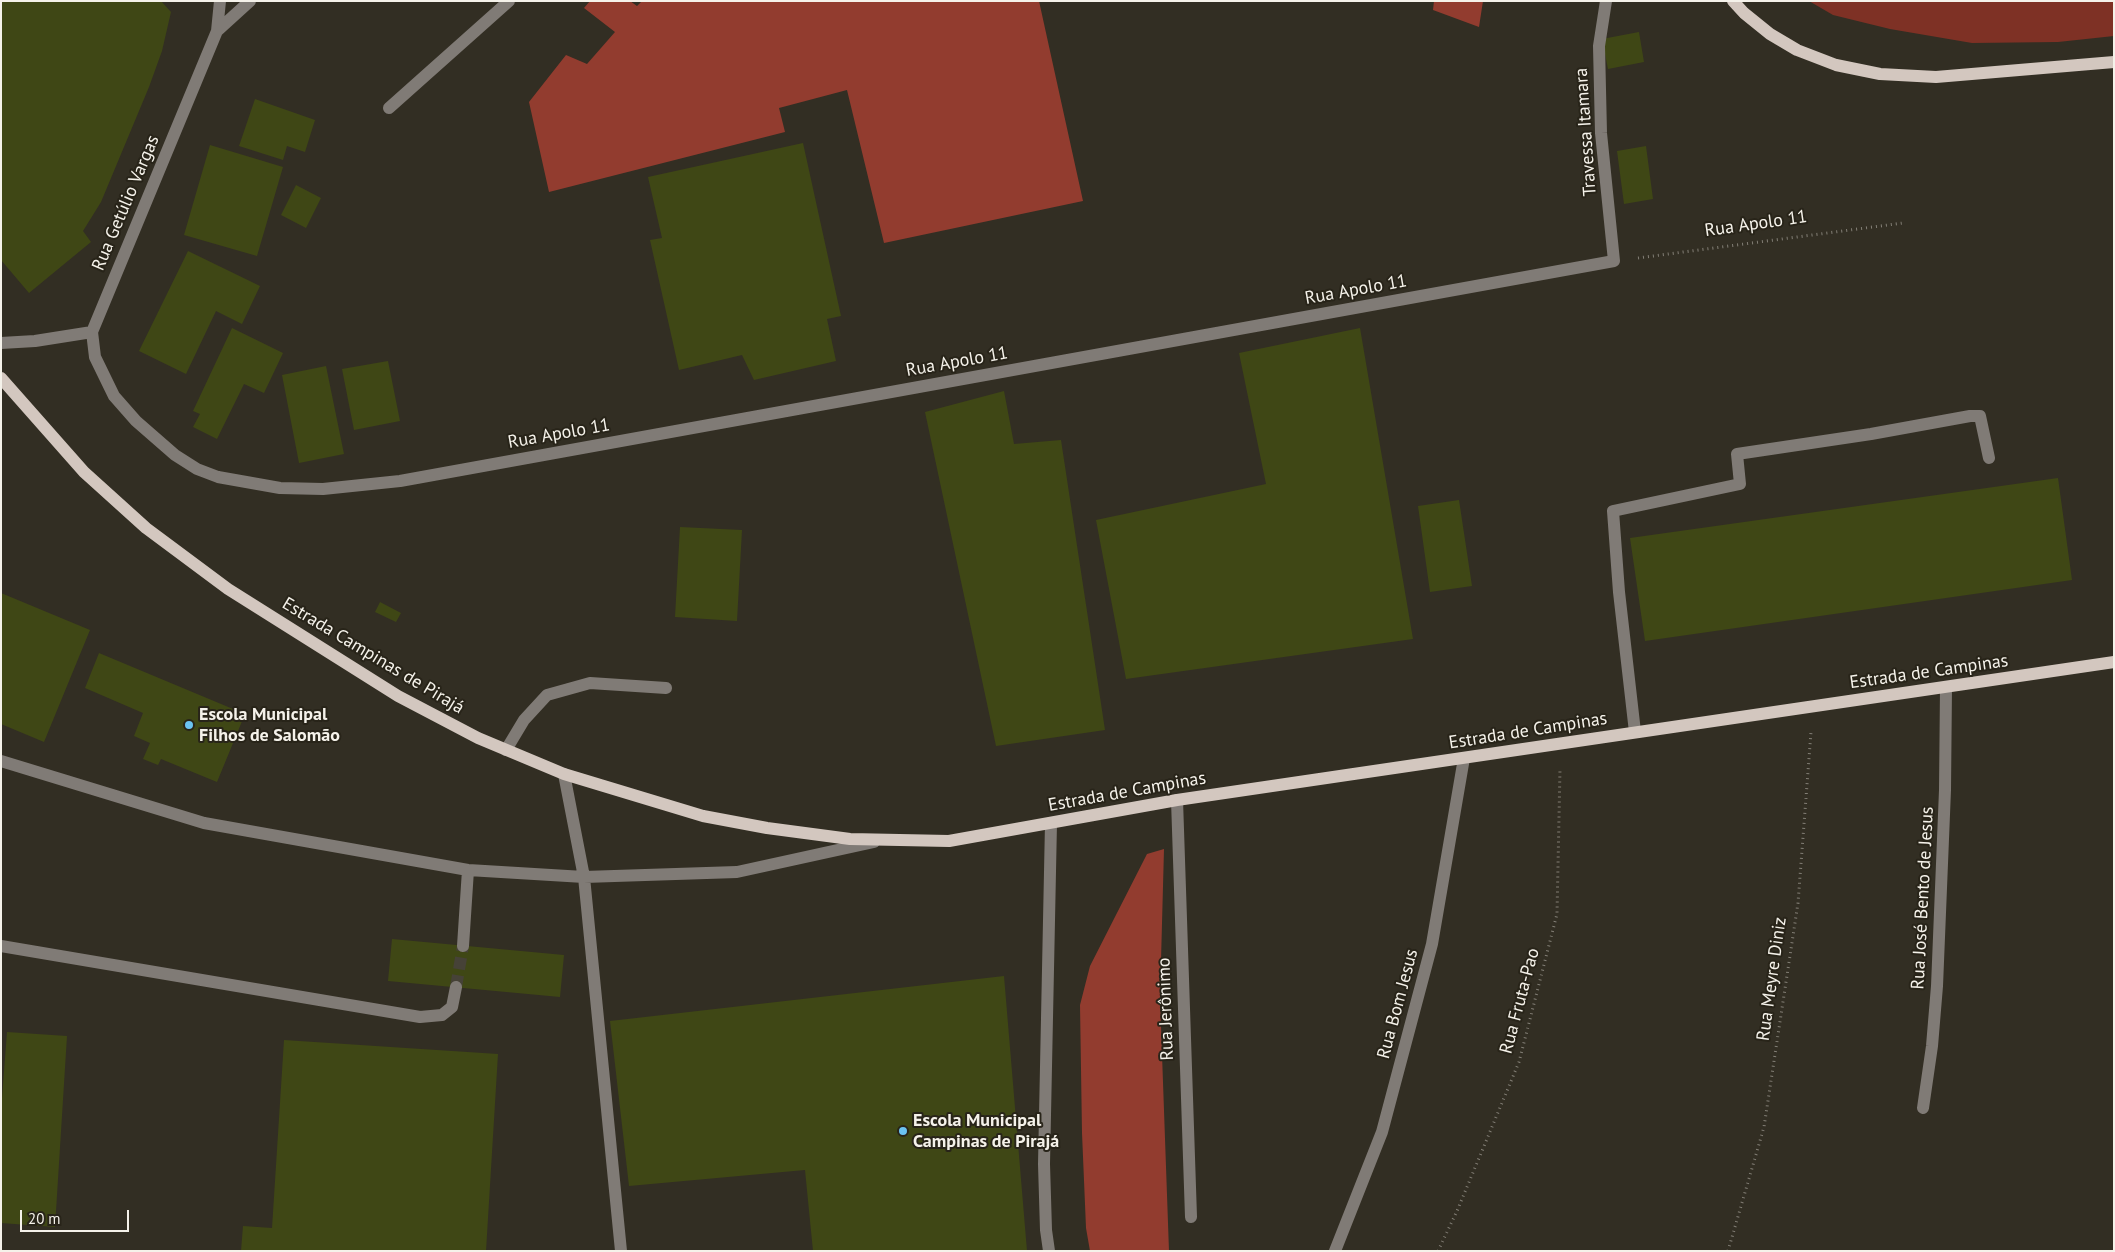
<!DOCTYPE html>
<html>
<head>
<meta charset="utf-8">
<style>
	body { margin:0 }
	#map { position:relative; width:2115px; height:1252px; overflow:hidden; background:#322e23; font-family:"PT Sans",sans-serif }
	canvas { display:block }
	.frame { position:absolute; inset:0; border:2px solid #f5f2ea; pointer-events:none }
	.scale { position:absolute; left:20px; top:1210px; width:109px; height:22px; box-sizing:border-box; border:2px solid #f5f2ea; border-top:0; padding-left:6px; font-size:15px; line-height:18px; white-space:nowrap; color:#f5f2ea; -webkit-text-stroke:4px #282419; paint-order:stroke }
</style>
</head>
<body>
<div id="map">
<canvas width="2115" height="1252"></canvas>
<div class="frame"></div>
<div class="scale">20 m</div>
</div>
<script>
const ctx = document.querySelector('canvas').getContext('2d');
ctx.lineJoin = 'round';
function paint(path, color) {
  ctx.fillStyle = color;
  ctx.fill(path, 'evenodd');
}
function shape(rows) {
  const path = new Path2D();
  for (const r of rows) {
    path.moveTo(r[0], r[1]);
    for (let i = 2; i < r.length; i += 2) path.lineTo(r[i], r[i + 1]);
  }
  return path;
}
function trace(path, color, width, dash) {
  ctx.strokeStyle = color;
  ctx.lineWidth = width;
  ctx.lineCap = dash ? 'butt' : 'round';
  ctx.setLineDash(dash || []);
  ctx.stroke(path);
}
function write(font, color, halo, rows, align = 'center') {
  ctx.font = font + ' "PT Sans",sans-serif';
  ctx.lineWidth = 4;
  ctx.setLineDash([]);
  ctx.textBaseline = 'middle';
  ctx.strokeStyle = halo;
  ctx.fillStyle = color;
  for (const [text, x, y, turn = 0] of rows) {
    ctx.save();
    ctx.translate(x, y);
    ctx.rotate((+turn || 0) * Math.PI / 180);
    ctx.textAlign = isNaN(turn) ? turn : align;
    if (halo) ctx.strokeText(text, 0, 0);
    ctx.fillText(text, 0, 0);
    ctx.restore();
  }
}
paint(shape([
	[1809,1,2114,1,2114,36,2058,42,1972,43,1890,29,1833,15]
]), '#7e3125');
paint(shape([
	[590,1,630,1,637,6,642,1,1039,1,1083,201,884,243,847,90,779,108,785,132,549,192,529,102,566,55,587,64,615,32,584,8],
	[1434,1,1483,1,1479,27,1433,10],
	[1164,849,1160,998,1169,1251,1090,1251,1086,1228,1082,1133,1080,1005,1090,966,1147,854]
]), '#923c2f');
paint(shape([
	[1,1,161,1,171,12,162,51,149,87,101,202,83,231,91,242,29,293,1,260],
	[1639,32,1644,62,1608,69,1602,39],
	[255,99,315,120,305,152,287,146,283,160,239,146],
	[803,143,841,316,827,319,836,361,754,380,742,355,679,370,650,240,662,238,648,177],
	[210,145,283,167,257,256,184,235],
	[1646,146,1653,199,1624,204,1617,151],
	[296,185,321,198,306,228,281,215],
	[188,251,260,286,242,324,216,311,186,374,139,351],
	[232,328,283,353,264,393,244,384,217,439,193,427,200,414,193,411],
	[1360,328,1413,639,1126,679,1096,520,1266,484,1239,353],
	[388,361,400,421,354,430,342,369],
	[326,366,344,454,299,463,282,375],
	[1004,391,1014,444,1061,440,1105,730,996,746,925,412],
	[2058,478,2072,580,1645,641,1630,538],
	[1459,500,1472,586,1430,592,1418,506],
	[680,527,742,530,737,621,675,617],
	[1,593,90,630,44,742,1,724],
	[380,602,401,613,396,622,375,612],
	[99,653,245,714,217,782,161,759,158,765,143,759,150,743,134,736,143,713,85,688],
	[392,939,564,955,560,997,388,981],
	[1004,976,1027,1251,813,1251,805,1170,629,1186,610,1021],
	[7,1032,67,1036,55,1227,1,1223,1,1111],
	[284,1040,498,1054,486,1251,241,1251,243,1226,272,1228]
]), '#3f4715');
trace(shape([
	[456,987,463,946]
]), '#464237', 12, [12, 6]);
trace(shape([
	[1638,258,1903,223],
	[1438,1251,1457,1211,1519,1062,1557,914,1560,769],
	[1728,1251,1764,1127,1798,903,1811,732]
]), '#837f76', 3, [1, 4]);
trace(shape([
	[217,31,250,1],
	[389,108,509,1],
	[92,332,95,357,114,396,136,421,175,455,197,469,218,477,280,488,323,489,400,481,1614,261,1601,133,1599,46,1606,1],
	[1,343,35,341,92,332,217,31,220,1],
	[1635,732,1619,592,1613,511,1740,484,1737,454,1871,434,1970,416,1980,416,1989,458],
	[506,750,524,720,547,695,590,683,666,688],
	[1,761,204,823,468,870,584,877,737,872,874,842],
	[564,774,584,877,621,1251],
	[1177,800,1191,1217],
	[1,946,420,1017,442,1015,452,1007,456,987],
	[463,946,468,870],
	[1923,1108,1932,1046,1937,986,1945,790,1946,688],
	[1049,1251,1046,1230,1044,1164,1051,823],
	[1335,1251,1382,1132,1432,944,1464,758]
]), '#807b76', 12);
trace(shape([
	[1733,1,1744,13,1770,34,1797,50,1836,65,1880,74,1936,77,2114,62],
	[1,378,84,472,146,528,228,589,398,696,478,738,564,774,703,816,767,828,850,839,949,841,1177,800,2114,662]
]), '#d3c7bf', 12);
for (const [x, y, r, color] of [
	[189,725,5,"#6bc3f2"],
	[903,1131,5,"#6bc3f2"]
]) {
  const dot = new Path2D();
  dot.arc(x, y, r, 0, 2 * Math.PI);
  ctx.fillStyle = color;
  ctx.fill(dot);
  trace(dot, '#282419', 2);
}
write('18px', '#f5f2ea', '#282419', [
	["Travessa Itamara",1586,132,-94],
	["Rua Getúlio Vargas",126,203,-67],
	["Rua Apolo 11",1756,224,-8],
	["Rua Apolo 11",1356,290,-10],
	["Rua Apolo 11",957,362,-10],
	["Rua Apolo 11",559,434,-10],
	["Estrada Campinas de Pirajá",373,656,31],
	["Estrada de Campinas",1929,672,-8],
	["Estrada de Campinas",1528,731,-9],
	["Estrada de Campinas",1127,792,-10],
	["Rua José Bento de Jesus",1923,898,-87],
	["Rua Meyre Diniz",1772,979,-82],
	["Rua Fruta-Pao",1520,1001,-75],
	["Rua Bom Jesus",1398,1004,-75],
	["Rua Jerônimo",1166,1009,-92]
]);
write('bold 18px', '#f5f2ea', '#282419', [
	["Escola Municipal",199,715],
	["Filhos de Salomão",199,736],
	["Escola Municipal",913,1121],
	["Campinas de Pirajá",913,1142]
], 'left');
</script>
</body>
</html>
